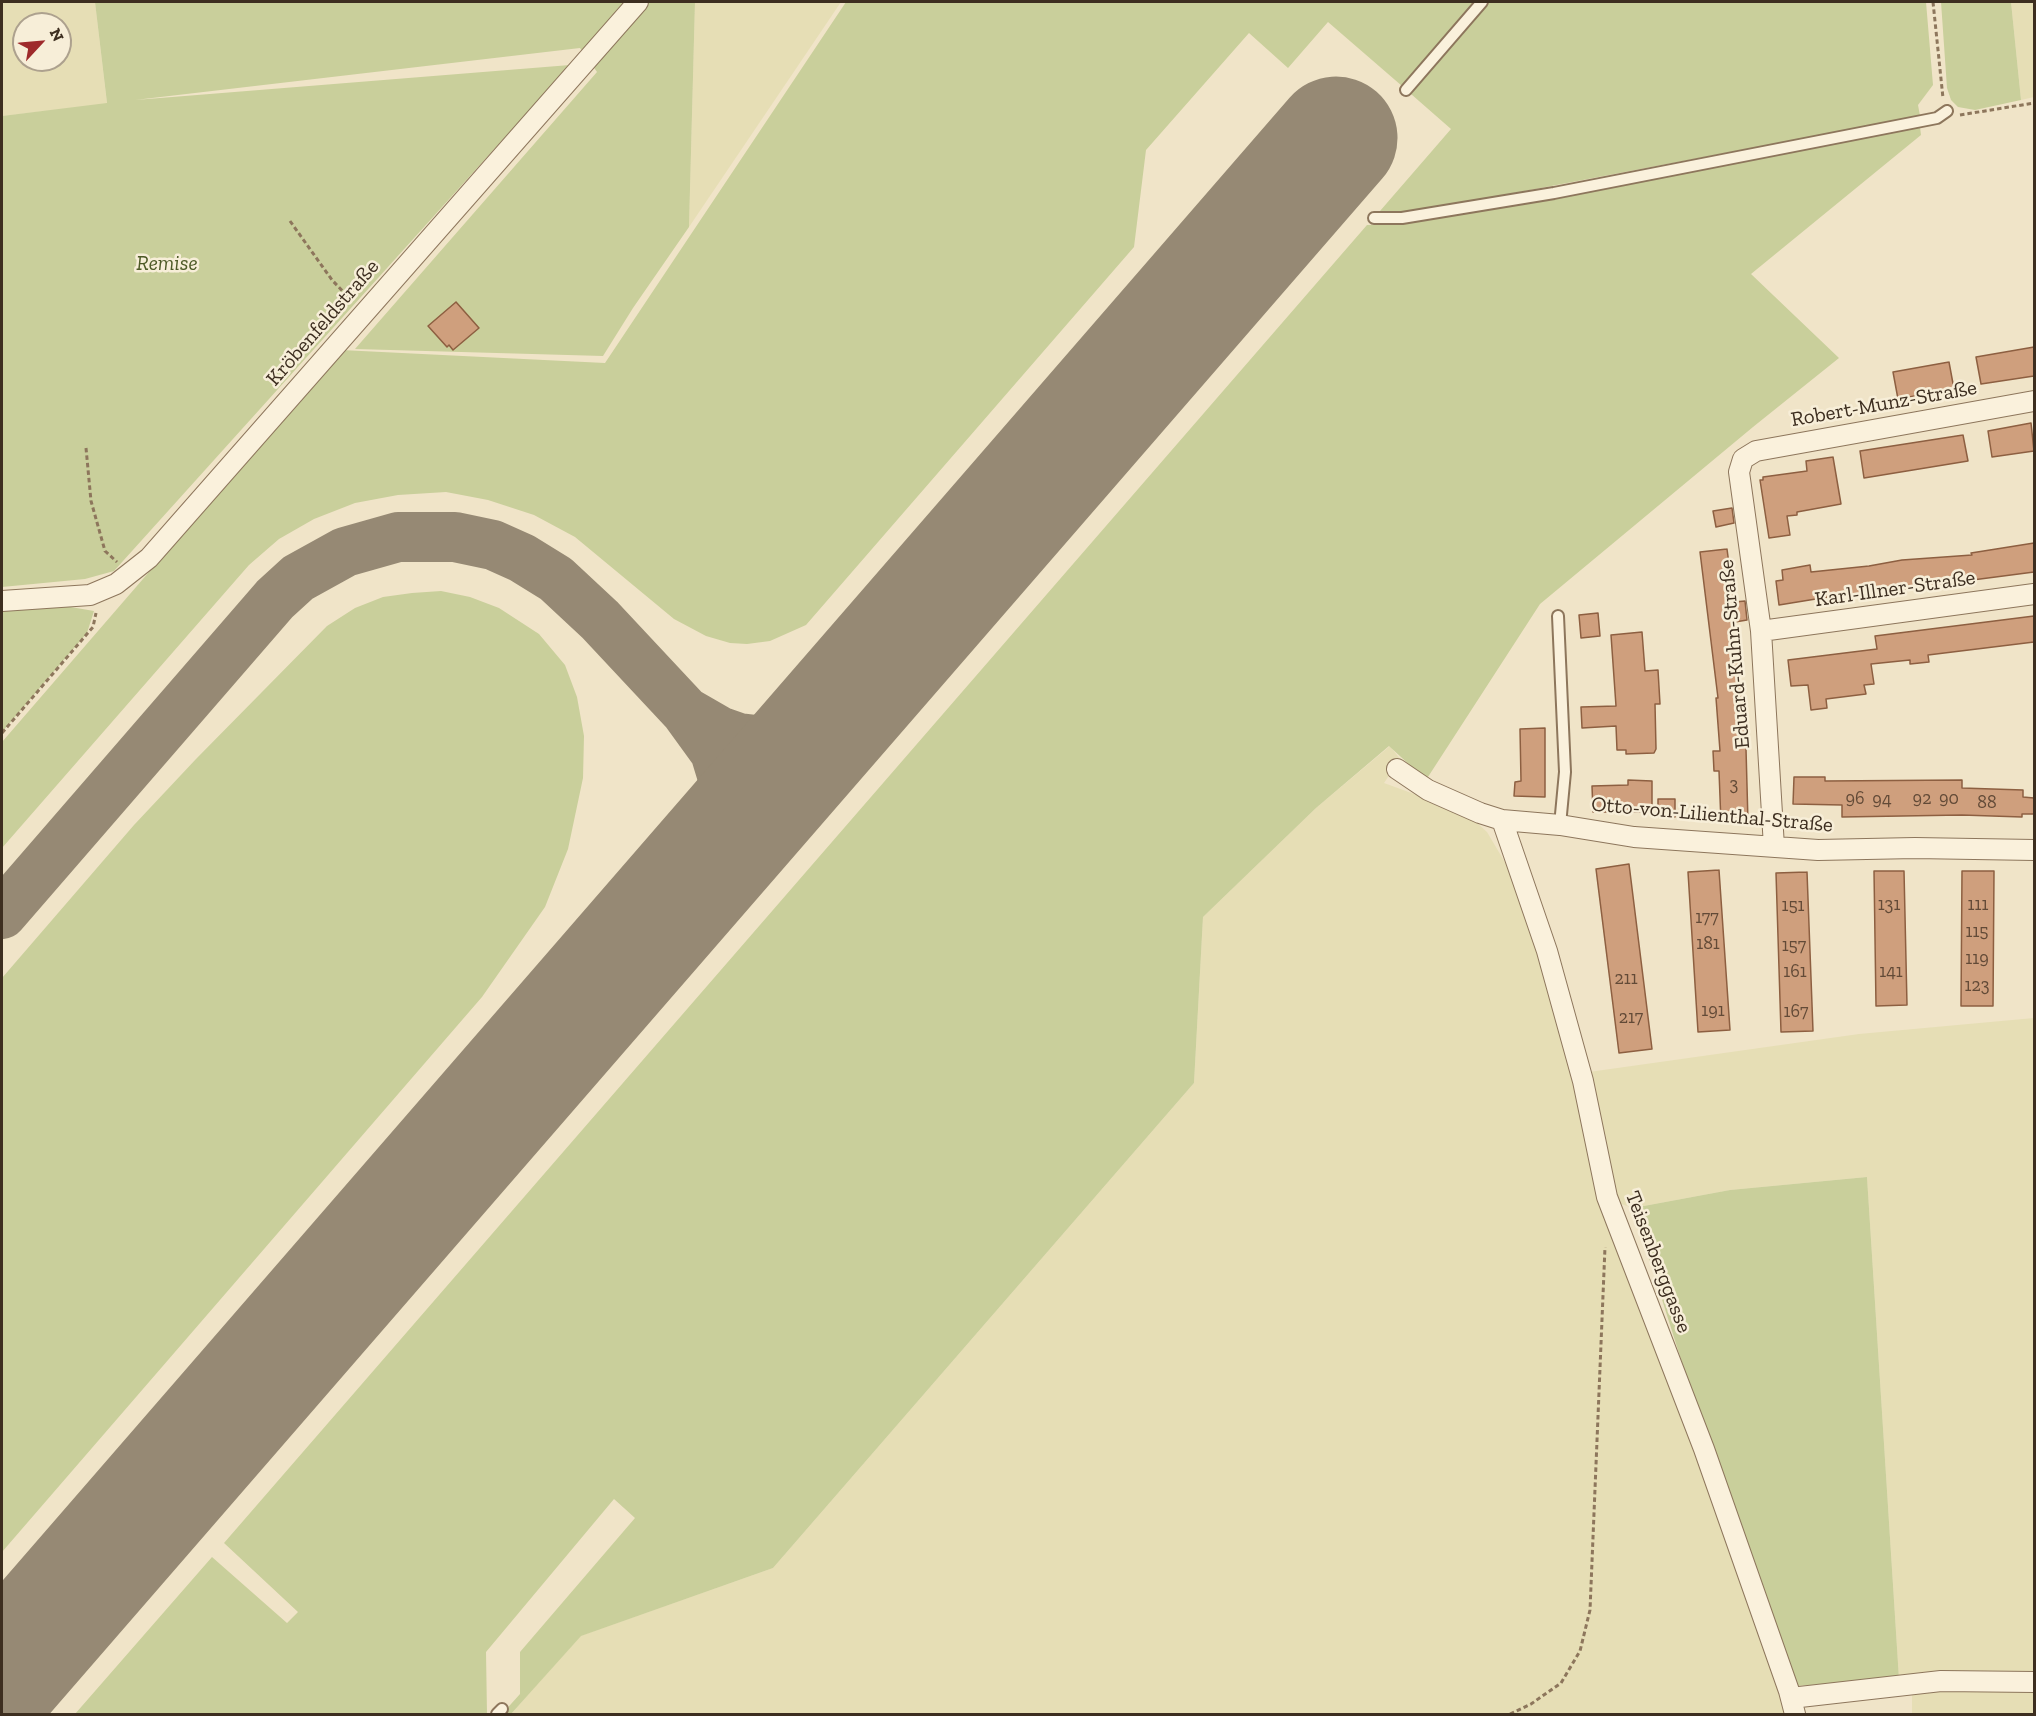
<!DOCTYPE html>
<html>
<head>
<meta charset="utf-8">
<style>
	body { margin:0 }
	#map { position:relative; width:2036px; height:1716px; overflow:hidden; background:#f0e4c8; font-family:"Zilla Slab",serif }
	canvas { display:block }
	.frame { position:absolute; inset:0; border:3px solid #3d2e20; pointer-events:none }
	.north { position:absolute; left:12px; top:12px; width:60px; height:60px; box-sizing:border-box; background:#f7eed8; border:2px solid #ada18e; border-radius:50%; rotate:64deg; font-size:16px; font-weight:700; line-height:24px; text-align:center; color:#3d2e20 }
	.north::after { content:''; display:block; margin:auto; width:21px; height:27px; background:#9e2a2b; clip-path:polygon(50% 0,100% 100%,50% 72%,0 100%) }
</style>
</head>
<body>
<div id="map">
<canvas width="2036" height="1716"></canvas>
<div class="frame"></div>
<div class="north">N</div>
</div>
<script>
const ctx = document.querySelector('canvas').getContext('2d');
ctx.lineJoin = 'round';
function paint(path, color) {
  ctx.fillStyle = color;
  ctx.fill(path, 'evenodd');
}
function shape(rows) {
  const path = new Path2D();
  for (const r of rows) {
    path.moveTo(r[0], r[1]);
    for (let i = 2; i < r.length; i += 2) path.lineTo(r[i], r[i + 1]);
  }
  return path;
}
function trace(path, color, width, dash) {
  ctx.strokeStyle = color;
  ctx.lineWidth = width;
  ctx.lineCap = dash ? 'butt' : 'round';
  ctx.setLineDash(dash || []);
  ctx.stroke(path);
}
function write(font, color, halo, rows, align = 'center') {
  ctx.font = font + ' "Zilla Slab",serif';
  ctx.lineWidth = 5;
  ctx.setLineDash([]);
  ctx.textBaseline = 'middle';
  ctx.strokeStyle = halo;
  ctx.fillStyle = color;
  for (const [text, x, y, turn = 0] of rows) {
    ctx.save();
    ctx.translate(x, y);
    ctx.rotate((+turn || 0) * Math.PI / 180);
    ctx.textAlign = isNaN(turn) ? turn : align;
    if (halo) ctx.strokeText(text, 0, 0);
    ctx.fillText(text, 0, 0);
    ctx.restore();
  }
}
paint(shape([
	[2,2,95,2,107,104,2,116],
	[24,24,60,24,60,60,24,60],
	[695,2,841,2,689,227],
	[2011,2,2034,2,2034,97,2021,100],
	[1390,746,1400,759,1384,783,1466,813,1487,832,1519,886,1562,1021,1598,1178,1788,1714,511,1714,580,1636,773,1568,1194,1083,1203,917,1316,808],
	[2034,1018,2034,1675,1899,1679,1867,1177,1730,1190,1633,1208,1618,1203,1589,1072,1859,1034],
	[2034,1684,2034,1714,1912,1714,1912,1689]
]), '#e6deb5');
paint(shape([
	[95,2,695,2,689,227,633,308,603,356,355,349,597,72,580,48,135,100,570,65,114,571,85,579,2,587,2,116,107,103],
	[846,2,1475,2,1402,86,1328,22,1288,68,1249,33,1146,150,1134,247,806,625,770,641,747,644,730,643,706,636,674,619,575,537,534,515,488,500,446,492,398,495,355,503,314,519,279,539,249,565,2,848,2,742,341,350,605,363],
	[1490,2,1926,2,1933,85,1918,105,1920,116,1430,209,1399,212,1380,211,1451,129,1411,94],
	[1941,2,2011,2,2021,100,1975,110,1958,107,1951,100,1947,88],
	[1920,127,1921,135,1751,274,1839,358,1753,427,1540,604,1426,780,1389,746,1316,808,1203,917,1194,1083,773,1568,581,1636,511,1714,502,1714,520,1694,520,1652,635,1518,614,1499,486,1652,487,1714,75,1714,212,1557,287,1623,298,1612,224,1543,1367,225,1399,224,1551,200],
	[441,591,470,597,499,608,539,634,565,665,577,697,584,736,583,778,568,849,545,907,482,997,2,1552,2,978,134,825,196,759,327,626,355,608,383,597,412,593],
	[59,605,94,611,87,633,2,732,2,610],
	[1867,1177,1899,1679,1796,1686,1697,1410,1633,1208,1730,1190]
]), '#c9cf9b');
trace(shape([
	[686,712,719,731,739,738,756,740,790,735,835,715],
	[2,914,275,599,298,578,345,552,398,537,455,537,493,545,522,558,556,579,600,620,686,712,715,752,722,775,723,793,717,850]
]), '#968974', 50);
trace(shape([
	[2,1675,1336,138]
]), '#968974', 123);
const building = shape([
	[456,302,479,328,453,350,449,345,447,347,428,326,456,302],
	[2034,347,2034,376,1981,384,1976,357,2034,347],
	[1949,362,1954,389,1898,399,1893,372,1949,362],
	[2031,423,2034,451,1992,457,1988,431,2031,423],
	[1963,435,1968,461,1864,478,1860,451,1963,435],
	[1833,457,1841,504,1797,512,1797,515,1787,516,1790,535,1769,538,1760,480,1763,480,1763,477,1807,471,1806,461,1833,457],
	[1732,508,1734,523,1716,527,1713,511,1732,508],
	[2034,543,2034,572,1865,594,1828,597,1779,605,1776,581,1783,580,1782,570,1810,565,1811,572,1869,566,1902,560,1972,555,1971,553,2034,543],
	[1727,549,1734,602,1745,601,1747,620,1735,622,1746,749,1748,822,1721,823,1719,771,1714,771,1713,751,1720,751,1716,698,1718,698,1700,552,1727,549],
	[1598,613,1600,636,1581,638,1579,615,1598,613],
	[2034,616,2034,642,1928,655,1929,662,1910,664,1910,660,1871,664,1874,684,1864,685,1866,694,1826,699,1827,708,1811,710,1808,685,1791,686,1788,660,1877,649,1875,636,2034,616],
	[1642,632,1645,671,1658,670,1660,704,1655,704,1656,749,1654,753,1626,754,1626,750,1617,750,1616,726,1582,728,1581,707,1616,706,1611,635,1642,632],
	[1545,728,1545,797,1514,796,1515,782,1521,781,1520,729,1545,728],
	[1794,777,1825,777,1825,781,1962,780,1962,788,2023,790,2023,797,2034,798,2034,814,2022,814,2022,817,1962,815,1842,817,1842,805,1793,804,1794,777],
	[1628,780,1652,781,1652,812,1593,812,1592,786,1628,785,1628,780],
	[1658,799,1675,799,1675,817,1658,817,1658,799],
	[1629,864,1652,1049,1619,1053,1596,869,1629,864],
	[1719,870,1730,1030,1698,1032,1688,872,1719,870],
	[1874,871,1904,871,1907,1005,1876,1006,1874,871],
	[1962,871,1994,871,1993,1006,1961,1006,1962,871],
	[1807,872,1813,1031,1781,1032,1776,873,1807,872]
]);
paint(building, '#cf9f7d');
trace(building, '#8d5f41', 1.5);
const lane = shape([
	[1406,90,1482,2],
	[1374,218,1402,218,1554,193,1937,118,1947,111],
	[1558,616,1565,772,1560,825],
	[497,1714,502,1709]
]);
const street = shape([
	[2,601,90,595,116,584,149,558,638,2],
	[1761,631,2034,594],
	[1397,769,1428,790,1480,813,1502,820,1560,825,1634,837,1818,850,1915,848,2034,850],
	[1502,820,1547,951,1583,1081,1607,1197,1704,1449,1789,1691,1795,1714],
	[1774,847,1761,631,1739,472,1743,459,1756,451,2034,401],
	[1791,1698,1941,1681,2034,1682]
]);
trace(lane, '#8d765c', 14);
trace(street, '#8d765c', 22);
trace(shape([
	[1933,2,1943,98],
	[1960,115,2034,103],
	[290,221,332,280,352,301],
	[86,448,91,501,105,551,117,562],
	[2,733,93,627,96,613],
	[1510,1714,1531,1704,1561,1683,1580,1651,1590,1610,1605,1247]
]), '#8d765c', 3, [4.5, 3]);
trace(lane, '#faf1dc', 10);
trace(street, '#faf1dc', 20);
write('18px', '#624a37', null, [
	["3",1734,785],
	["96",1855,799],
	["92",1922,799],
	["90",1949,799],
	["94",1882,800],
	["88",1987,803],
	["131",1889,905],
	["111",1978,905],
	["151",1793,906],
	["177",1707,918],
	["115",1977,932],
	["181",1708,944],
	["157",1794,946],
	["119",1977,959],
	["161",1795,972],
	["141",1891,972],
	["211",1626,979],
	["123",1977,986],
	["191",1713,1011],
	["167",1796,1012],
	["217",1631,1018]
]);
write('italic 21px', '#4d5a26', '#f7eed8', [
	["Remise",167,264]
]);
write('21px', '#3d2e20', '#f7eed8', [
	["Kröbenfeldstraße",323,323,-49],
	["Robert-Munz-Straße",1884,404,-10],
	["Karl-Illner-Straße",1895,589,-8],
	["Eduard-Kuhn-Straße",1735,654,-95],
	["Otto-von-Lilienthal-Straße",1712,815,5],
	["Teisenberggasse",1658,1262,69]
]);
</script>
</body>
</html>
